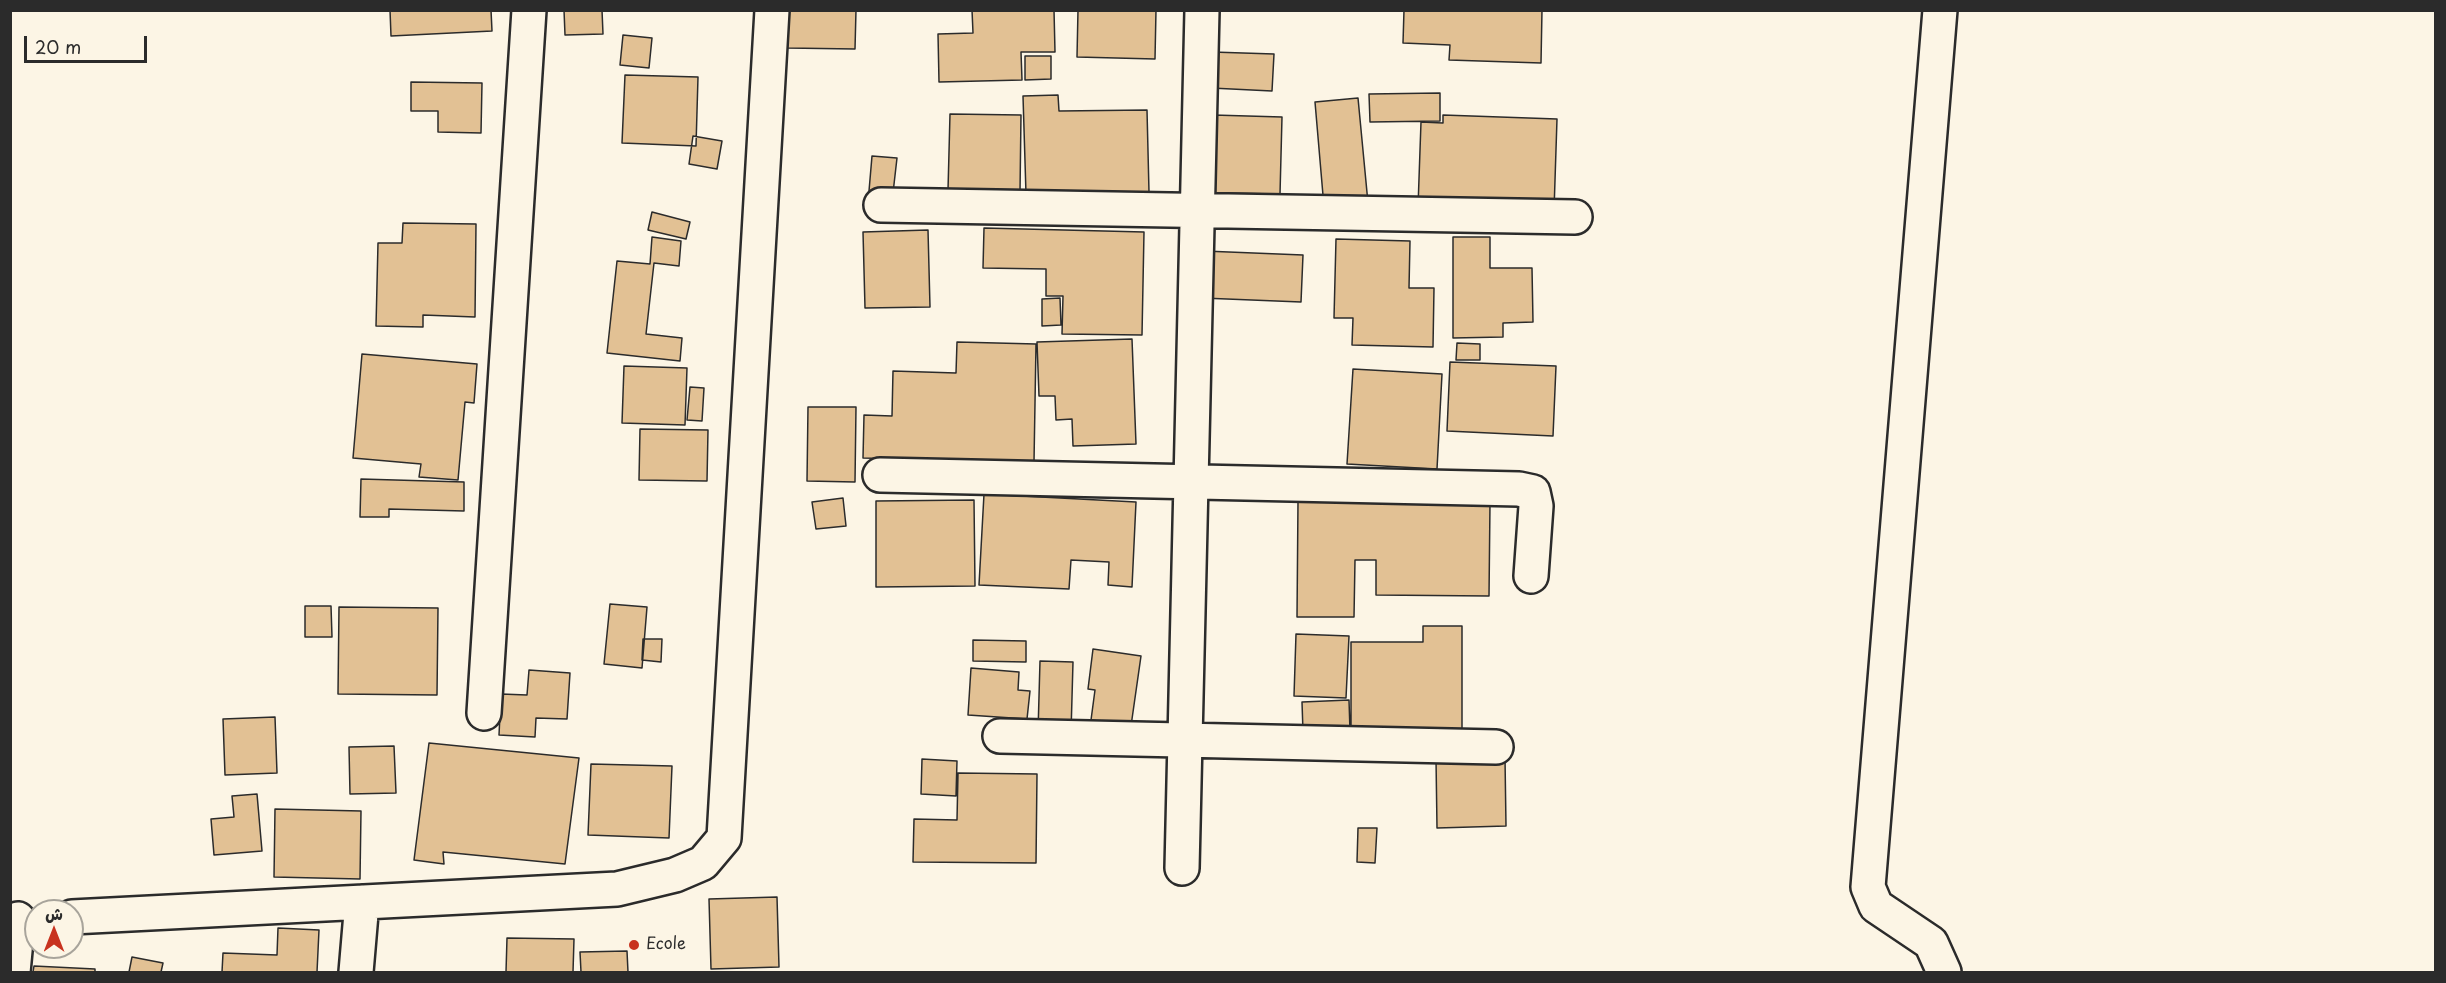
<!DOCTYPE html>
<meta charset="utf-8">
<style>
body{margin:0}
#map{position:relative;width:2446px;height:983px;overflow:hidden;background:#fcf5e5;font-family:"Playpen Sans","Playpen Sans Arabic",sans-serif}
canvas{display:block}
.frame{position:absolute;inset:0;border:12px solid #2b2b2b;pointer-events:none}
.north{position:absolute;left:24px;top:899px;width:60px;height:60px;box-sizing:border-box;background:#fcf5e5;border:2px solid #a8a49b;border-radius:50%;rotate:0deg;font-size:16px;font-weight:700;line-height:24px;text-align:center;color:#2b2b2b}
.north::after{content:'';display:block;margin:auto;width:21px;height:27px;background:#c8321e;clip-path:polygon(50% 0,100% 100%,50% 72%,0 100%)}
.scale{position:absolute;left:24px;top:36px;width:123px;height:27px;box-sizing:border-box;border:3px solid #2b2b2b;border-top:0;padding-left:8px;font-size:18px;line-height:21px;white-space:nowrap;color:#2b2b2b;-webkit-text-stroke:4px #fcf5e5;paint-order:stroke}
</style>
<div id="map">
<canvas width="2446" height="983"></canvas>
<div class="frame"></div>
<div class="north">ش</div>
<div class="scale">20 m</div>
</div>
<script>
const ctx = document.querySelector('canvas').getContext('2d');
ctx.lineJoin = 'round';
function fillPath(path, color) { ctx.fillStyle = color; ctx.fill(path, 'evenodd'); }
function strokePath(path, color, width, dash) { ctx.strokeStyle = color; ctx.lineWidth = width; ctx.lineCap = dash ? 'butt' : 'round'; ctx.setLineDash(dash || []); ctx.stroke(path); }
function drawText(font, color, halo, rows, align = 'center') {
  ctx.font = font + ' "Playpen Sans",sans-serif'; ctx.lineWidth = 5; ctx.setLineDash([]); ctx.textBaseline = 'middle'; ctx.strokeStyle = halo; ctx.fillStyle = color; for (const [text, x, y, turn = 0] of rows) {
    ctx.save(); ctx.translate(x, y); ctx.rotate((+turn || 0) * Math.PI / 180); ctx.textAlign = isNaN(turn) ? turn : align; if (halo) ctx.strokeText(text, 0, 0); ctx.fillText(text, 0, 0); ctx.restore();
  }
}
const building = new Path2D(`
 M390,10H491L492,31L391,36Z
 M564,10H602L603,34L565,35Z
 M788,10H856L855,49L787,48Z
 M972,10H1054L1055,52H1021L1022,80L939,82L938,34L973,33Z
 M1078,10H1156L1155,59L1077,57Z
 M1404,10H1542L1541,63L1449,60L1450,45L1403,43Z
 M623,35L652,38L649,68L620,65Z
 M1212,52L1274,54L1272,91L1211,88Z
 M1025,56H1051V79L1025,80Z
 M625,75L698,77L696,146L622,143Z
 M411,82L482,83L481,133L438,132V111H411Z
 M1440,93V121L1370,122L1369,94Z
 M1058,95L1059,111L1147,110L1149,192L1026,194L1023,96Z
 M1358,98L1368,203L1324,207L1315,102Z
 M950,114L1021,115L1020,192L948,190Z
 M1213,115L1282,117L1280,194L1212,193Z
 M1443,115L1557,119L1554,211L1418,207L1421,122L1443,123Z
 M693,136L722,141L717,169L689,164Z
 M872,156L897,158L893,193L869,191Z
 M652,212L690,222L686,239L648,230Z
 M403,223L476,224L475,317L423,315V327L376,326L378,243H402Z
 M984,228L1144,232L1142,335L1062,334L1063,296H1046V269L983,268Z
 M928,230L930,307L865,308L863,232Z
 M652,237L681,241L679,266L654,263L646,334L682,338L680,361L607,353L617,261L650,264Z
 M1453,237H1490V268H1532L1533,322L1503,323V337L1453,338Z
 M1336,239L1410,241L1409,288H1434L1433,347L1352,345L1353,318H1334Z
 M1204,251L1303,255L1301,302L1202,298Z
 M1060,298L1061,325L1042,326V299Z
 M1132,339L1136,444L1073,446L1072,419L1056,420L1055,396H1039L1037,342Z
 M957,342L1036,344L1034,462L863,458L864,415L892,416L893,371L956,373Z
 M1457,343L1480,344V360H1456Z
 M362,354L477,364L474,403L465,402L458,480L419,477L421,464L353,458Z
 M1450,362L1556,366L1553,436L1447,431Z
 M624,366L687,368L685,425L622,423Z
 M1353,369L1442,374L1437,469L1347,464Z
 M690,387L704,388L702,421L687,420Z
 M808,407H856L855,482L807,481Z
 M640,429L708,430L707,481L639,480Z
 M361,479L464,482V511L389,509V517H360Z
 M984,494L1136,502L1132,587L1108,585L1109,562L1071,560L1069,589L979,585Z
 M843,498L846,526L816,529L812,502Z
 M974,500L975,586L876,587V501Z
 M1298,501L1490,503L1489,596L1376,595V560H1355L1354,617H1297Z
 M610,604L647,607L642,668L604,664Z
 M305,606H331L332,637H305Z
 M339,607L438,608L437,695L338,694Z
 M1423,626H1462V733L1351,732V642H1423Z
 M1296,634L1349,636L1346,698L1294,696Z
 M643,639H662L661,662L642,660Z
 M973,640L1026,641V662L973,661Z
 M1093,649L1141,656L1131,726L1091,720L1095,690L1088,689Z
 M1040,661L1073,662L1071,733L1038,732Z
 M971,668L1019,672L1018,690L1030,691L1027,719L968,715Z
 M529,670L570,673L567,719L536,718L535,737L499,735L501,694L527,695Z
 M1349,700L1350,731L1303,732L1302,702Z
 M275,717L277,773L225,775L223,719Z
 M429,743L579,758L565,864L443,852L444,864L414,860Z
 M394,746L396,793L350,794L349,747Z
 M1505,758L1506,826L1437,828L1436,759Z
 M922,759L957,761L956,796L921,794Z
 M591,764L672,766L669,838L588,835Z
 M958,773L1037,774L1036,863L913,862L914,819L957,820Z
 M257,794L262,851L214,855L211,819L234,817L232,796Z
 M275,809L361,811L360,879L274,877Z
 M1358,828H1377L1375,863L1357,862Z
 M777,897L779,967L711,969L709,899Z
 M278,928L319,930L317,972H222L223,953L277,955Z
 M507,938L574,939L573,972H506Z
 M627,951L628,972H581L580,952Z
 M132,957L163,963L161,972H129Z
 M34,966L95,969V972H33Z`);
fillPath(building, '#e2c194');
strokePath(building, '#2b2b2b', 1.5);
const minor = new Path2D(`
 M1940,10L1868,887L1876,906L1931,943L1944,972
 M881,205L1575,217
 M880,475L1519,489L1533,492L1536,506L1531,576
 M484,713L529,10
 M1000,736L1496,747
 M1182,868L1202,10
 M72,917L617,889L675,875L703,863L724,838L772,10
 M13,972L18,919
 M356,972L362,902`);
strokePath(minor, '#2b2b2b', 38);
strokePath(minor, '#fcf5e5', 33);
for (const [x, y, r, color] of [
 [634,945,6,"#c8321e"]
]) { const dot = new Path2D(); dot.arc(x, y, r, 0, 2 * Math.PI); ctx.fillStyle = color; ctx.fill(dot); strokePath(dot, '#fcf5e5', 2); }
drawText('16px', '#2b2b2b', '#fcf5e5', [
 ["Ecole",646,945]
], 'left');
</script>
